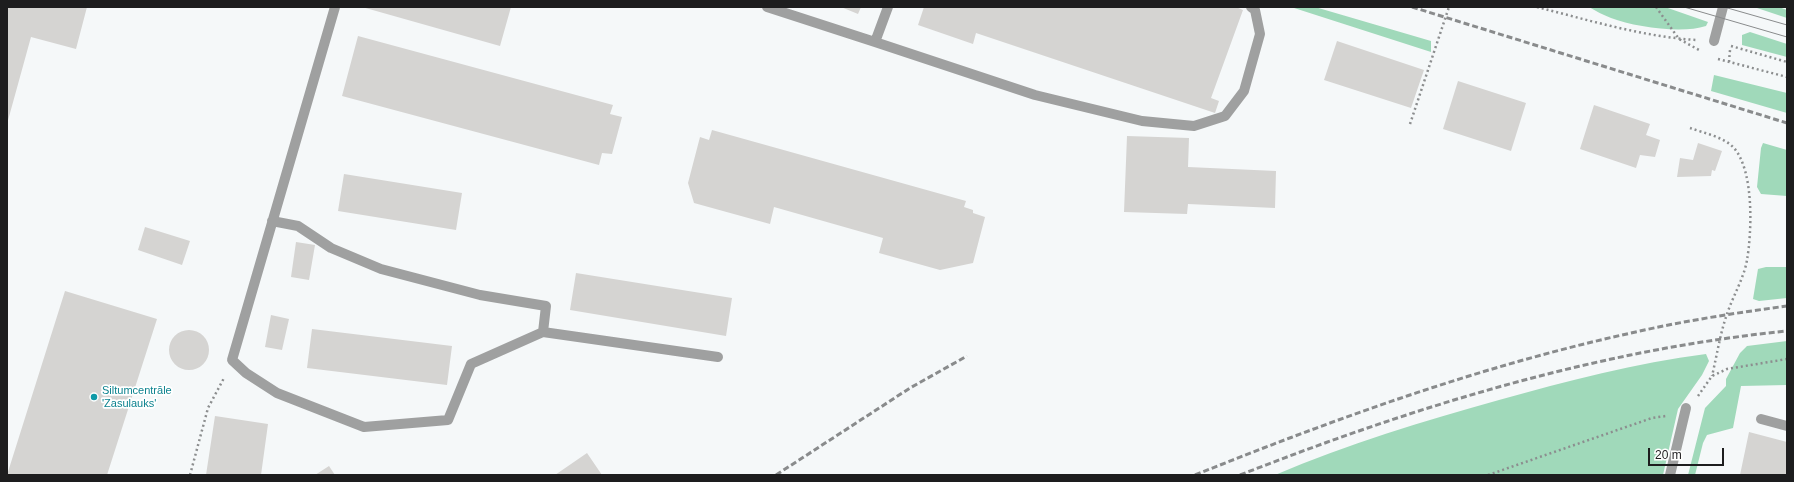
<!DOCTYPE html>
<meta charset="utf-8">
<style>
body{margin:0}
#map{position:relative;width:1794px;height:482px;overflow:hidden;background:#f5f8f9;font-family:Arial,sans-serif}
canvas{display:block}
.frame{position:absolute;inset:0;border:8px solid #1d1d1e;pointer-events:none}
.scale{position:absolute;left:1648px;top:448px;width:76px;height:18px;box-sizing:border-box;border:2px solid #1d1d1e;border-top:0;padding-left:5px;font-size:12px;line-height:14px;white-space:nowrap;color:#1d1d1e;-webkit-text-stroke:3px #fff;paint-order:stroke}
</style>
<div id="map">
<canvas width="1794" height="482"></canvas>
<div class="frame"></div>
<div class="scale">20 m</div>
</div>
<script>
const ctx = document.querySelector('canvas').getContext('2d');
ctx.lineJoin = 'round';
function fillPath(path, color) { ctx.fillStyle = color; ctx.fill(path, 'evenodd'); }
function strokePath(path, color, width, dash) { ctx.strokeStyle = color; ctx.lineWidth = width; ctx.lineCap = dash ? 'butt' : 'round'; ctx.setLineDash(dash || []); ctx.stroke(path); }
function drawText(font, color, halo, rows, align = 'center') {
  ctx.font = font + ' Arial,sans-serif'; ctx.lineWidth = 3.5; ctx.setLineDash([]); ctx.textBaseline = 'middle'; ctx.strokeStyle = halo; ctx.fillStyle = color; for (const [text, x, y, turn = 0] of rows) {
    ctx.save(); ctx.translate(x, y); ctx.rotate((+turn || 0) * Math.PI / 180); ctx.textAlign = isNaN(turn) ? turn : align; if (halo) ctx.strokeText(text, 0, 0); ctx.fillText(text, 0, 0); ctx.restore();
  }
}
fillPath(new Path2D(`
 M1291,7H1315L1431,41V52Z
 M1589,7H1665L1708,22L1706,26C1682,34 1635,27 1611,18C1603,15 1596,11 1589,7Z
 M1754,7H1779L1787,10V18Z
 M1750,32L1787,44V57L1742,45V35Z
 M1714,75L1787,93V113L1711,91Z
 M1763,143L1787,150V196L1761,194L1757,187L1761,148Z
 M1766,267H1787V298L1759,301L1753,299L1758,269Z
 M1787,341V385L1741,386L1733,428L1707,435L1703,443L1695,475H1688L1705,408L1726,386V379L1740,353L1747,346Z
 M1706,354L1709,361L1702,375L1678,409L1663,475H1275C1347,444 1424,421 1499,400C1567,381 1636,363 1706,354Z`), '#a0d9ba');
fillPath(new Path2D(`
 M7,7H87L76,49L31,37L7,124Z
 M362,7H511L500,46Z
 M841,7H861L858,14Z
 M924,7H1236L1243,10L1211,98L1219,101L1215,113L976,33L973,44L918,25Z
 M358,36L613,105L610,114L622,117L612,154L602,153L599,165L342,96Z
 M1337,41L1424,70L1411,108L1324,80Z
 M1458,81L1526,103L1511,151L1443,129Z
 M1594,105L1650,124L1646,135L1660,140L1655,157L1640,155L1636,168L1580,149Z
 M712,130L966,201L964,207L973,210V213L985,217L973,263L940,270L879,253L883,238L774,207L770,224L694,203L688,183L700,137L709,140Z
 M1127,136L1189,138L1188,167L1276,171L1275,208L1188,204L1187,214L1124,212Z
 M1698,143L1722,151L1715,171L1712,170L1711,176L1677,177L1680,158L1693,160Z
 M344,174L462,193L456,230L338,211Z
 M145,227L190,241L182,265L138,250Z
 M296,242L315,245L309,280L291,277Z
 M576,273L732,298L726,336L570,310Z
 M65,291L157,319L107,475H7Z
 M271,315L289,319L282,350L265,347Z
 M312,329L452,346L447,385L307,368Z
 M169 350a20 20 0 1 1 40 0a20 20 0 1 1-40 0Z
 M215,416L268,424L261,475H206Z
 M1749,432L1787,442V475H1740Z
 M587,453L602,475H555Z
 M329,466L335,475H315Z`), '#d5d4d2');
strokePath(new Path2D(`
 M1537,7C1588,20 1644,37 1697,40
 M1656,7L1679,39L1699,50
 M1731,46L1787,62
 M1718,59L1787,77
 M1729,62L1730,50
 M1410,124L1449,7
 M1690,128C1704,133 1724,137 1734,148C1754,171 1752,231 1747,260C1744,278 1733,296 1727,314C1720,334 1717,355 1712,376
 M1698,396L1712,376L1727,369L1787,359
 M190,475L208,408L224,378
 M1488,475L1652,418L1666,416`), '#8c8e8f', 2.5, [2, 3]);
strokePath(new Path2D(`
 M335,7L232,360L246,373L277,393L364,427L448,420L471,364L543,332
 M767,7L875,42L888,7
 M1714,41L1723,7
 M875,42L1035,95L1142,121L1194,126L1225,116L1244,91L1260,34L1255,10L1251,7
 M272,221L298,226L331,248L381,269L480,295L546,306L543,332L718,357
 M1761,419L1787,426
 M1670,475L1686,408`), '#9fa0a0', 10);
strokePath(new Path2D(`
 M1684,7L1787,37
 M1724,7L1787,25`), '#898b8c', 1);
strokePath(new Path2D(`
 M1412,7L1787,123
 M776,475L910,388L967,356
 M1195,475C1337,418 1481,366 1631,333C1683,321 1735,313 1787,306
 M1240,475C1416,406 1598,350 1787,331`), '#898b8c', 3, [6, 3]);
for (const [x, y, r, color] of [
 [94,397,4,"#0f9aa8"]
]) { const dot = new Path2D(); dot.arc(x, y, r, 0, 2 * Math.PI); ctx.fillStyle = color; ctx.fill(dot); strokePath(dot, '#fff', 1.5); }
drawText('11px', '#0d838f', '#fff', [
 ["Siltumcentrāle",102,391],
 ["'Zasulauks'",102,404]
], 'left');
</script>
